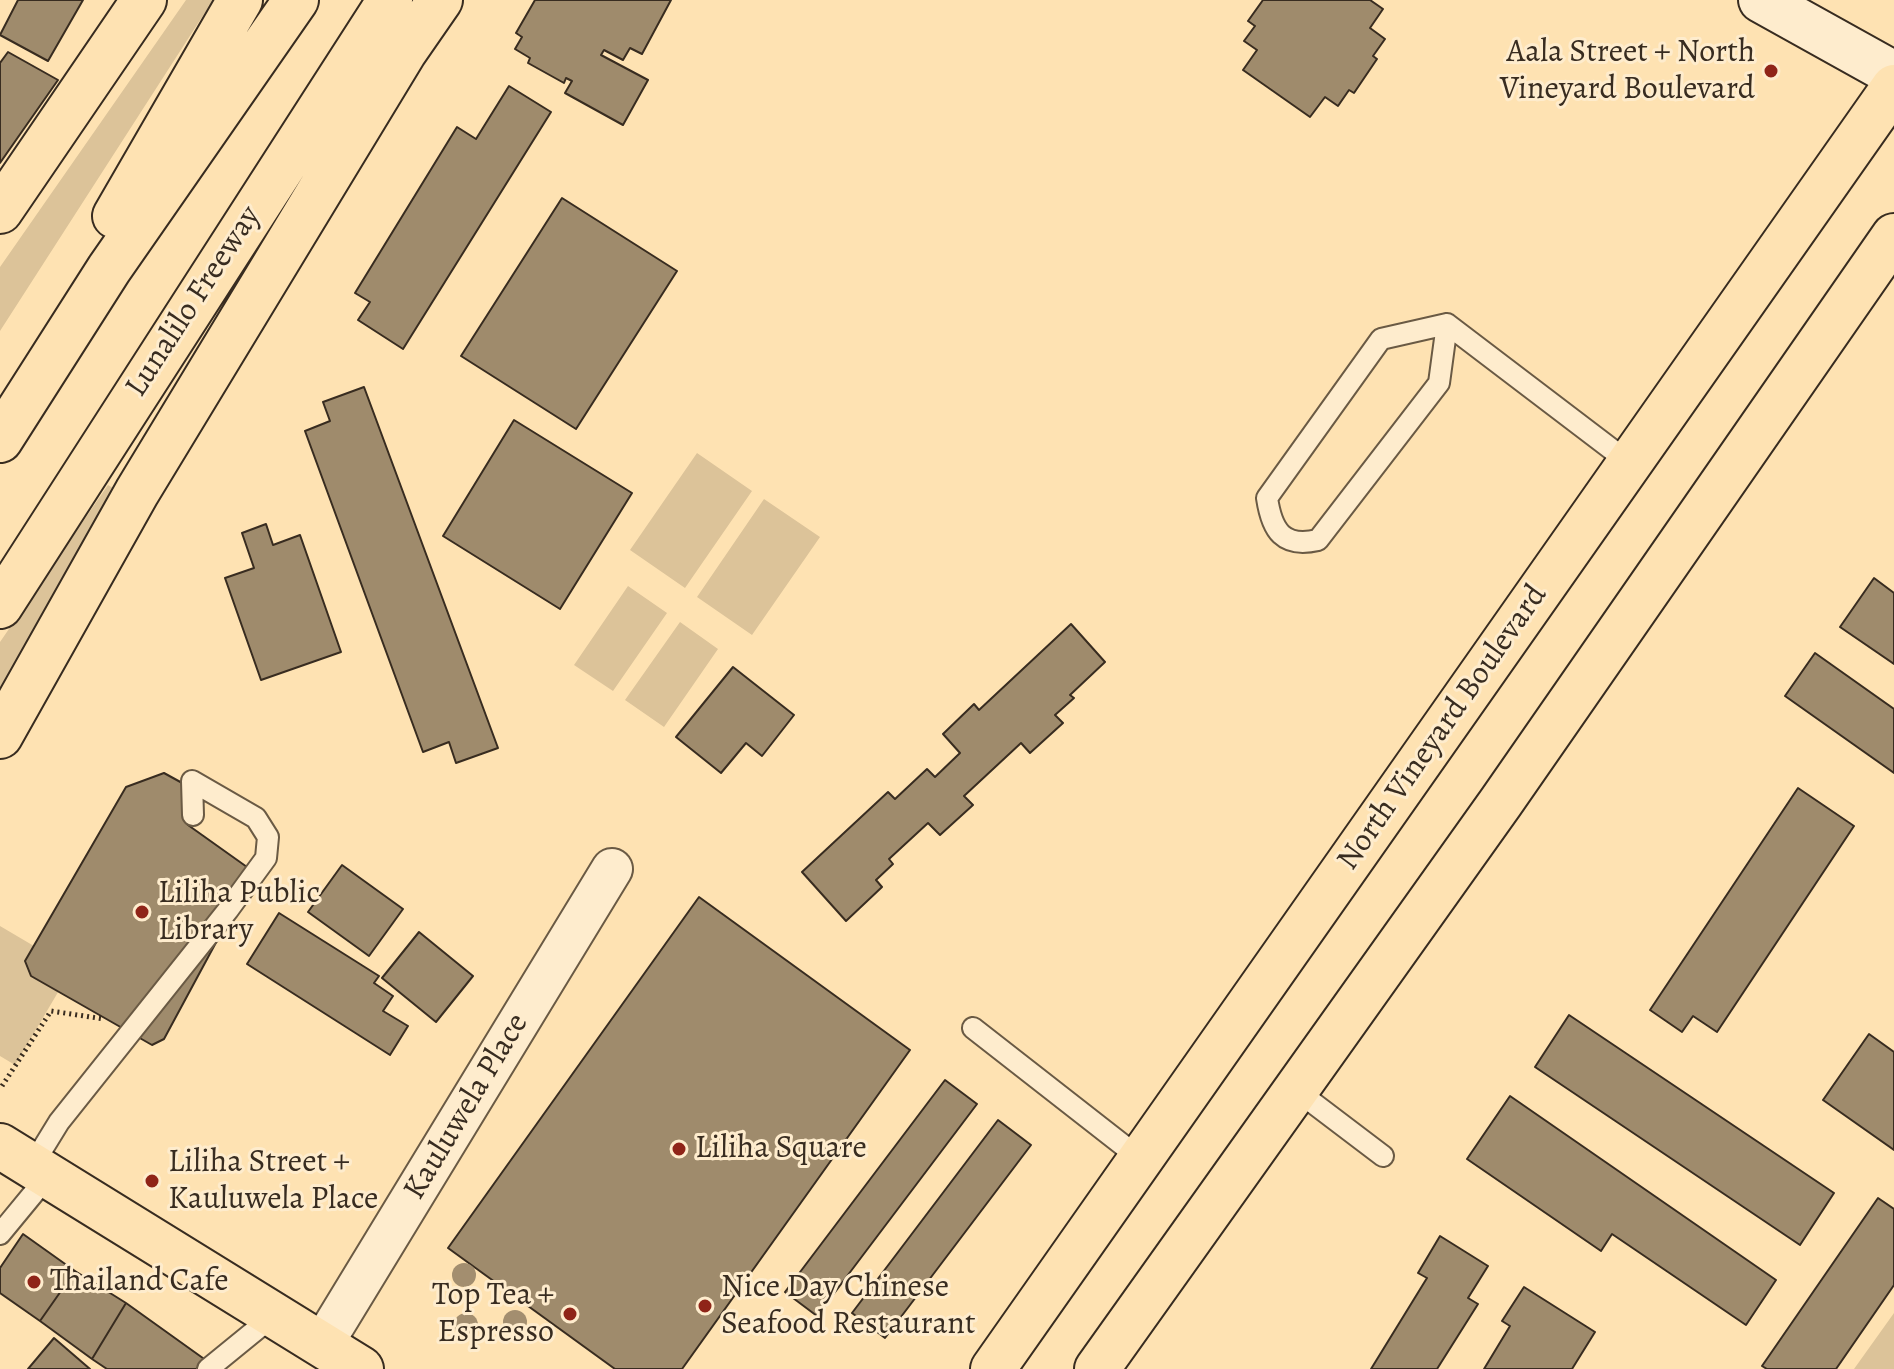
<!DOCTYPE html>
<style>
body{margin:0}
canvas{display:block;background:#fee2b2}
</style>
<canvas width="1894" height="1369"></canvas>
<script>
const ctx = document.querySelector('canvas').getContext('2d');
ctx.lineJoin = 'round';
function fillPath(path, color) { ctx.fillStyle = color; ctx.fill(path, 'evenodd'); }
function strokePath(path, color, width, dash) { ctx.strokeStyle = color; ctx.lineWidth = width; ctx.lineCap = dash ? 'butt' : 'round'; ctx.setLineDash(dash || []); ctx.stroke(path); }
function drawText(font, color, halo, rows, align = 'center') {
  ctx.font = font + ' Alegreya,serif'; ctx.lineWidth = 6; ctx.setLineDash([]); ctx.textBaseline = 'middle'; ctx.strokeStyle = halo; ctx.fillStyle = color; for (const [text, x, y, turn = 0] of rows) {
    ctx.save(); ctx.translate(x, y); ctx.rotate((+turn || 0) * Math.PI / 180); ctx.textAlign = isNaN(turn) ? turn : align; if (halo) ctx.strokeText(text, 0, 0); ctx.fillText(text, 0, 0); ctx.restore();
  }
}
fillPath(new Path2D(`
 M186,0H213L0,331V267Z
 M697,453L752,491L685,588L630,550Z
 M108,485L113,488L0,697V642Z
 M764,499L820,537L752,635L697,597Z
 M628,586L667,613L613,691L574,665Z
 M680,622L718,649L664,727L625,700Z
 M0,926L56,959L67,977L15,1065L0,1056Z
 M1894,1313V1369H1854Z`), '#dcc399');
const building = new Path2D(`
 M18,0H83L48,61L0,35Z
 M535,0H671L642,54L630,48L623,60L604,50L601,55L648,80L623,125L565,93L572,81L566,78L564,83L528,63L530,58L515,49L522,37L516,33Z
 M1263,0H1370L1383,9L1370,28L1385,39L1373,56L1377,59L1354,93L1349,90L1338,106L1325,97L1310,117L1243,70L1257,50L1244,41L1255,26L1248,21Z
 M8,52L58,80L0,163V63Z
 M509,86L551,112L403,349L358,320L370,302L355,293L457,127L476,139Z
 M562,198L677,271L576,429L461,356Z
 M364,387L498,748L456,763L449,742L423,752L305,431L330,421L323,402Z
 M514,420L632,493L560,609L443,536Z
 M266,524L273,545L300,535L341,652L261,680L225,578L254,568L242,533Z
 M1874,578L1894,593V664L1840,627Z
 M1071,624L1105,662L1070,695L1074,698L1055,715L1063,723L1030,753L1021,743L964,796L973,805L940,835L928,823L889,859L893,864L876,880L882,887L846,921L802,872L888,792L895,799L927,769L935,777L960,753L943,734L974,704L979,710Z
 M1815,653L1894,709V773L1785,696Z
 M733,667L794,715L762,756L746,743L721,773L676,737Z
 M164,773L204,795L188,825L254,872L164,1039L152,1045L31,976L25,961L126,787Z
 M1798,788L1854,826L1717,1032L1693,1016L1682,1032L1650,1010Z
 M342,865L403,909L369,956L308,912Z
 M699,897L910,1050L682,1369H615L448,1248Z
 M279,913L379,976L374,983L393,996L383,1011L408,1026L390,1055L247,964Z
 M419,932L473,976L436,1022L382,978Z
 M1569,1015L1834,1193L1800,1245L1535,1067Z
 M1869,1034L1894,1052V1150L1823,1100Z
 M945,1080L977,1104L817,1316L785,1292Z
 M1510,1096L1776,1280L1746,1325L1612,1234L1601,1251L1467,1159Z
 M998,1120L1031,1145L885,1338L852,1313Z
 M1878,1198L1894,1209V1285L1836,1369H1767L1762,1366Z
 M23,1234L75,1271L40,1321L0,1293V1268Z
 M1440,1236L1488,1266L1468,1298L1478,1304L1437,1369H1371L1427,1278L1418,1273Z
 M75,1271L126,1303L92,1359L40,1321Z
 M1524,1287L1595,1332L1572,1369H1484L1510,1326L1502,1321Z
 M126,1303L207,1361L196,1369H107L92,1359Z
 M54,1338L90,1369H28Z`);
fillPath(building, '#9f8b6c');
strokePath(building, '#382c20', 2);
const lane = new Path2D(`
 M1447,324L1439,383L1318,540C1283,548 1272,531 1267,498L1381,339Z
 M1447,324L1631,464
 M973,1028L1142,1160
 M1296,1090L1383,1156
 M32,1166L59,1122L228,910L266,858L268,837L256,818L192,781L193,815
 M0,1234L47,1177
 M208,1369L273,1316`);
const street = new Path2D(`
 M322,1345L612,869`);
const secondary = new Path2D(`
 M1761,0L1894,74`);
const primary = new Path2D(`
 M0,211L144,0
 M0,1146L361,1369
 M993,1369L1894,87
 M1097,1369L1501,802L1894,236`);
const highway = new Path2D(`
 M115,216L240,0
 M0,440L109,269L296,0
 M0,606L390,0
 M0,736L137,492L404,52L440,0`);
strokePath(lane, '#6a5a44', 24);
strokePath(street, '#6a5a44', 44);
strokePath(secondary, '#382c20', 48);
strokePath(primary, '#382c20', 48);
strokePath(highway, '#382c20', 48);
strokePath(new Path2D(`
 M2,1086L51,1011L104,1019`), '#382c20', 5, [2, 4]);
strokePath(lane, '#feeccd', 20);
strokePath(street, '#feeccd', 40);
strokePath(secondary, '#feeccd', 44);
strokePath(primary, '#fee2b2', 44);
strokePath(highway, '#fee2b2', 44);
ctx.fillStyle = '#a38e6f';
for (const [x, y] of [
 [464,1275],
 [515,1322],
 [466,1325]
]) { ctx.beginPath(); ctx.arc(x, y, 12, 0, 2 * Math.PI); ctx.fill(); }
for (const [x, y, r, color] of [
 [1771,71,8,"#8f2418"],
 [142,912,8,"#8f2418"],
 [679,1149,8,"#8f2418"],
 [152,1181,8,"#8f2418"],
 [34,1282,8,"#8f2418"],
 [705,1306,8,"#8f2418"],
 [570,1314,8,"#8f2418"]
]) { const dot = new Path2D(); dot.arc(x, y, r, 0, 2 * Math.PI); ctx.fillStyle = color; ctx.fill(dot); strokePath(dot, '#feeccd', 3); }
drawText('32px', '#382c20', '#feeccd', [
 ["Aala Street + North",1755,53,"right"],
 ["Vineyard Boulevard",1755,90,"right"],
 ["Liliha Public",158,894],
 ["Library",158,931],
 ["Liliha Square",695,1149],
 ["Liliha Street +",168,1163],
 ["Kauluwela Place",168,1200],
 ["Thailand Cafe",50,1282],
 ["Nice Day Chinese",721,1288],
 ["Seafood Restaurant",721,1325],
 ["Top Tea +",554,1296,"right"],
 ["Espresso",554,1333,"right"]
], 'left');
drawText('32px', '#382c20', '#feeccd', [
 ["Lunalilo Freeway",194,302,-57],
 ["North Vineyard Boulevard",1443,728,-55],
 ["Kauluwela Place",467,1107,-59]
]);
</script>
